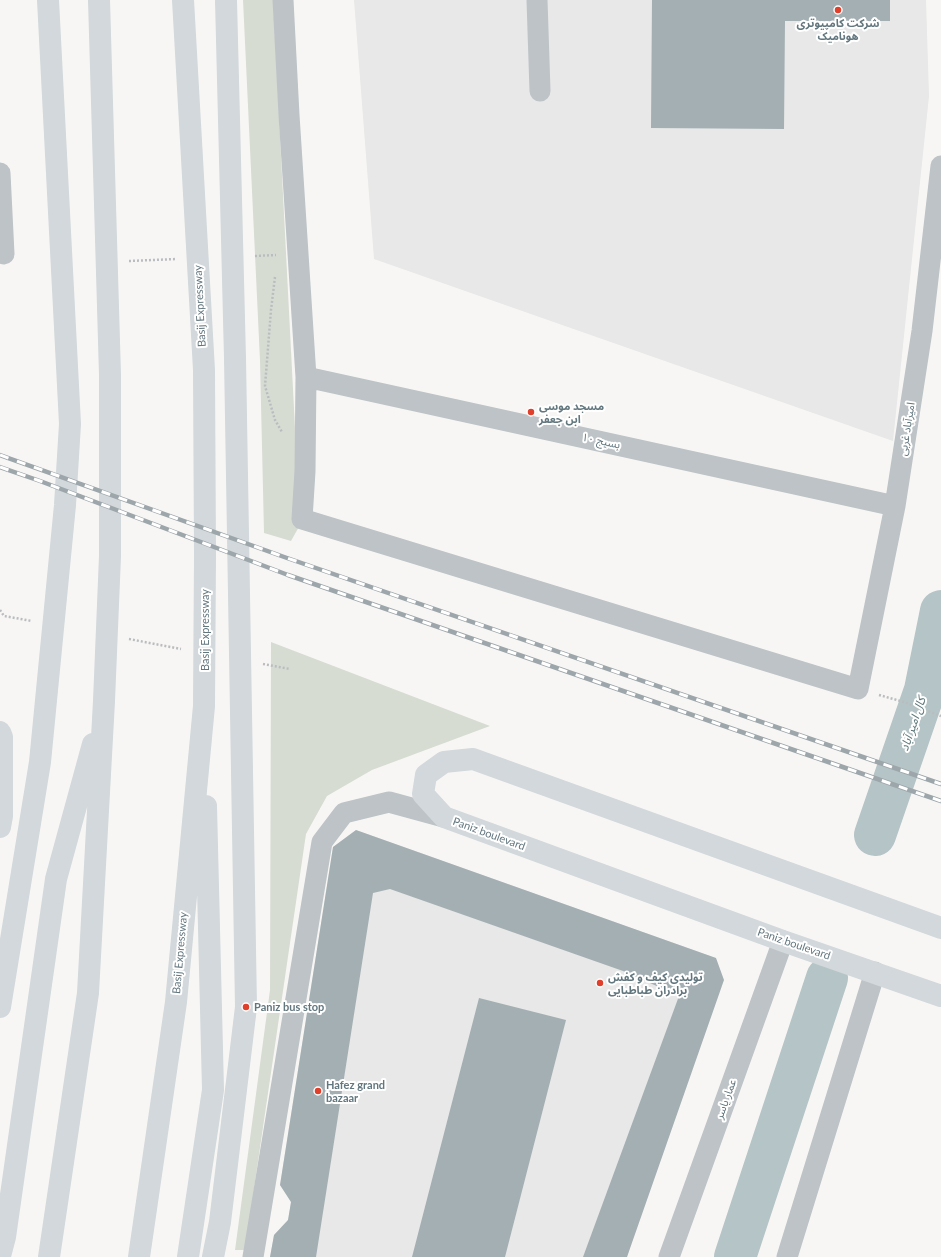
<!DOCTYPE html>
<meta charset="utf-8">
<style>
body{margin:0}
canvas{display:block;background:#f7f6f4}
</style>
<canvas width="941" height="1257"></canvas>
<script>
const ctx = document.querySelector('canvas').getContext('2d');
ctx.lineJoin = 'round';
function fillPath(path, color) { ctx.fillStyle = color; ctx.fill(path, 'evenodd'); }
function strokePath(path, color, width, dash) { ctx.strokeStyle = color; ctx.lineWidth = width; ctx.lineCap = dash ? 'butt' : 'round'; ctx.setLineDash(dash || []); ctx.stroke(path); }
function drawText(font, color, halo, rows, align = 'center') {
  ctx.font = font + ' Lato,"Noto Sans Arabic",sans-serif'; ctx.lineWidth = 4; ctx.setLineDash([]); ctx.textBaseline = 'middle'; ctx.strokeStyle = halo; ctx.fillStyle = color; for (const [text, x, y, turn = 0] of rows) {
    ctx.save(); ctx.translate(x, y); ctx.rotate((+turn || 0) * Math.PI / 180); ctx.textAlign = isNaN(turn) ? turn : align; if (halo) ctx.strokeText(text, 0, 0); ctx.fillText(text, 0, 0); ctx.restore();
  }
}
fillPath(new Path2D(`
 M354,0H926L929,96L893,441L374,259Z
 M356,830L716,958L627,1257H270L274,1235L288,1220L291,1202L280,1185L333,847Z`), '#e7e8e7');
fillPath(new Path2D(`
 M243,0H273L300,525L291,541L264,533L260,361Z
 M271,642L490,726L372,770L327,796L306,834L245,1250H235L270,990Z`), '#d7dcd3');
strokePath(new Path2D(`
 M875,835L925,690L941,611
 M735,1257L827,978`), '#b5c4c6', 42);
fillPath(new Path2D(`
 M652,0H890V21H785L784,129L651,128Z
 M356,830L716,958L724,980L627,1257H583L679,996L623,971L390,889L373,893L316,1257H270L274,1235L288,1220L291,1202L280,1185L333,847Z
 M479,998L566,1020L505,1257H412Z`), '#a4afb3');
strokePath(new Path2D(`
 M255,256L276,255
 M129,261L176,259
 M275,277L271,310L265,386L275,420L282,432
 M0,610L4,616L32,621
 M129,639L181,649
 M263,664L290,669
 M879,695L904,702L941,716`), '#babdbf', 2.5, [2, 2]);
strokePath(new Path2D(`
 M283,0L289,115L306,377L305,471L302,519L858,689L895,506L922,331L941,166
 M537,0L540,91
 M0,173L4,254
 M306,377L895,506
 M253,1257L322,842L344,813L389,802L444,817
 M669,1257L783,941
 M787,1257L875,972`), '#bdc3c6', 21);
strokePath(new Path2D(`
 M0,732L2,737V816L0,827
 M941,928L473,759L444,762L426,775L423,794L444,817L783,941L941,996
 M0,1007L40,762L65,505L70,424L48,0
 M213,1257L220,1222L246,1007L235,358L226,0`), '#d2d8db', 22);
strokePath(new Path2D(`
 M0,1256L5,1237L56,879L93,744
 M49,1257L88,993L104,701L110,556V375L99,0
 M139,1257L176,1002L204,706L205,555L204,370L183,0
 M188,1257L213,1090L206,806`), '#d2d8db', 22);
const rail = new Path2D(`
 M0,455L287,558L941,784
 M0,467L40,481L288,575L941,801`);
strokePath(rail, '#9da6aa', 4.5);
strokePath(rail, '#fff', 3, [9]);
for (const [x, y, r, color] of [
 [838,10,4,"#df3f2b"],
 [531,412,4,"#df3f2b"],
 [600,983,4,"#df3f2b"],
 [246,1007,4,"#df3f2b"],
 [318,1091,4,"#df3f2b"]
]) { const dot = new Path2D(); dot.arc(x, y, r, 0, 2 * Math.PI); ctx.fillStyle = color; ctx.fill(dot); strokePath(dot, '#fff', 1.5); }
drawText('bold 11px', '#62767e', '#fff', [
 ["شرکت کامپیوتری",838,23,"center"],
 ["هونامیک",838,36,"center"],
 ["مسجد موسی",539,406],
 ["ابن جعفر",539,419],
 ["تولیدی کیف و کفش",608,977],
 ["برادران طباطبایی",608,990],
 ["Paniz bus stop",254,1007],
 ["Hafez grand",326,1085],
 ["bazaar",326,1098]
], 'left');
drawText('11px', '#62767e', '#fff', [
 ["Basij Expressway",200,306,-93],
 ["امیرآباد غربی",907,429,-81],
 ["بسیج ۱۰",601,441,12],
 ["Basij Expressway",205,630,-90],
 ["Paniz boulevard",489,834,20],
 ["Paniz boulevard",794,944,19],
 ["Basij Expressway",180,953,-85],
 ["عمار یاسر",726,1099,-70]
]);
drawText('italic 12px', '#5d7679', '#fff', [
 ["کال امیر آباد",913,724,-71]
]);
</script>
